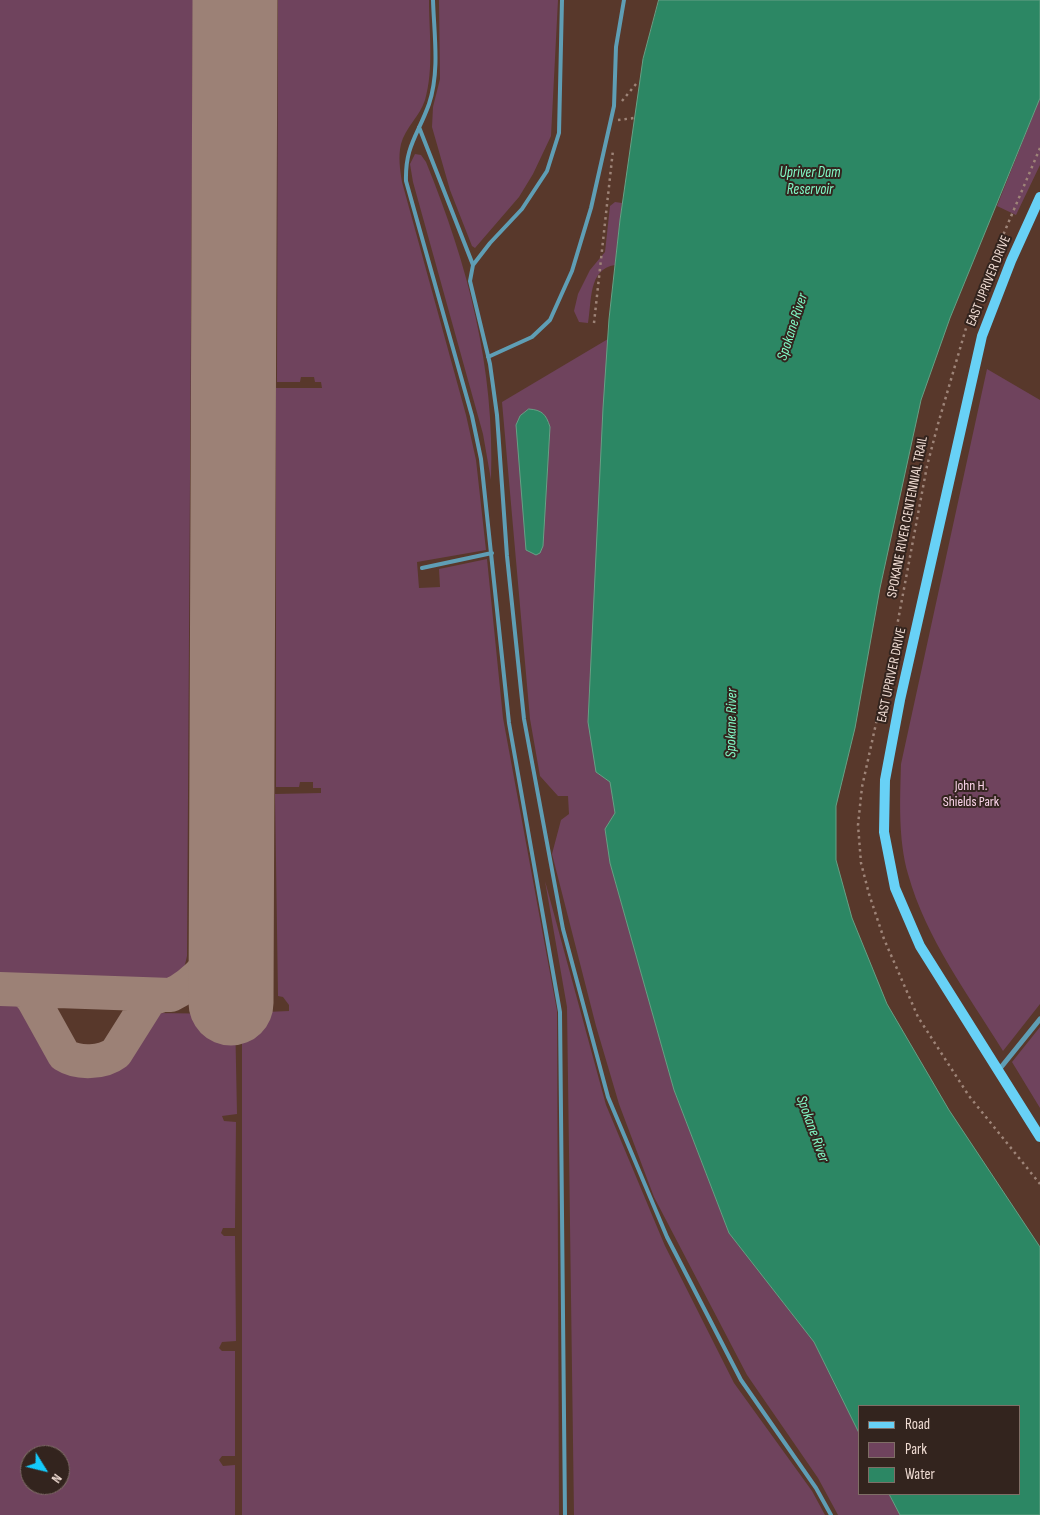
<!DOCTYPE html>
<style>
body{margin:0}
#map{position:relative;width:1040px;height:1515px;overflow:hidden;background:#58382b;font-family:"Sofia Sans Condensed",sans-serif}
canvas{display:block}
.legend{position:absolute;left:858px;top:1405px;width:162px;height:90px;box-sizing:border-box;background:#33241e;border:1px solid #7f6e66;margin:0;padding:6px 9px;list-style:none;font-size:15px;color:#f0dcd3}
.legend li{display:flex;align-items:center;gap:10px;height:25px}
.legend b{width:25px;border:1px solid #7f6e66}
.north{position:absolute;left:20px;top:1445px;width:50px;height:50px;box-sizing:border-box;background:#33241e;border:1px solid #7f6e66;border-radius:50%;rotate:126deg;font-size:14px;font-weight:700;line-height:20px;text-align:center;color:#f0dcd3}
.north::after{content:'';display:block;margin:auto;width:18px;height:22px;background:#14cafb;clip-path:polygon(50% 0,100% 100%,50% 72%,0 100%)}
</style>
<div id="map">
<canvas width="1040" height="1515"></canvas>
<ul class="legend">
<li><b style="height:6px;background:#68d1f6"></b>Road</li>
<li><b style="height:14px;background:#6f435d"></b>Park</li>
<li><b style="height:14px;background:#2c8764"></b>Water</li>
</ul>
<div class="north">N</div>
</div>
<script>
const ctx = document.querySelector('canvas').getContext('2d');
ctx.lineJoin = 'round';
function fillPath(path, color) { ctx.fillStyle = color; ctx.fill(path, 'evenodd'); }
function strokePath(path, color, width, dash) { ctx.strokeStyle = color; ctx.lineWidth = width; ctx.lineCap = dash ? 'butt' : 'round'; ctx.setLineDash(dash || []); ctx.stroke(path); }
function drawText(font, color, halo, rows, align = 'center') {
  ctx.font = font + ' "Sofia Sans Condensed",sans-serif'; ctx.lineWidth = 4; ctx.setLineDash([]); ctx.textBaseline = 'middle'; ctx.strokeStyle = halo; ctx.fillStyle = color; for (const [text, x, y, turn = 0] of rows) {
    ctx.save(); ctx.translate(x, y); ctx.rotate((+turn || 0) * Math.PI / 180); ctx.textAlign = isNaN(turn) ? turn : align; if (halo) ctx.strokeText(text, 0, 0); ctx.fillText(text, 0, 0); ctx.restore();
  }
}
fillPath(new Path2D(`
 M0,0H193L187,956C183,974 181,980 162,985L0,978Z
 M278,0H429C429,32 434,69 425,100C420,116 405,128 401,144C398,157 400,169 402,182L466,415L476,460L486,550L417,562L419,588L440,587L439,569L487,559L503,718L557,1011L559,1515H242V1013L289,1011V1005L283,997L278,996L275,794L321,793V788H313V782H300L299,787H276V388H322L321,382H315L314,377H301L300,382H277Z
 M439,0H558L551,136L533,174L519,197L475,248L472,246L450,190L432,127L433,107L440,79Z
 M1040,98V165L1016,215L997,206Z
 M415,154L421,155L426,162C468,265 495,368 491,480L483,434L413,182L410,164Z
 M615,202L622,203L615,265C588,269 592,301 588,323L579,322L574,311L578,294L590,270L605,252L610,206Z
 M608,339L588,722L610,782L615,813L605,829L610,863L674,1090L729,1233L814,1342L859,1433V1494H889L900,1515H838L818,1478L747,1375L654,1197L619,1104L596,1026L552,854L561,820L569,814L568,796H558L540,776L530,719L502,402Z
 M987,369L1040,400V1004L1003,1051C968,994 926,939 908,874C898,839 900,800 901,764Z
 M545,881L606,1105L665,1246L734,1383L812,1491L825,1515H574L567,1007Z
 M0,999L22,1000L59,1068L116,1071L154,1013L235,1014L237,1114L222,1116L224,1121L236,1122L235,1228H223L221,1233L224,1236H235L236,1341L222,1342L219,1348L222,1351H235V1456H222L219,1460L223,1466L235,1465V1515H0ZM30,1455H60V1485H30Z
 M1040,1027V1108L1012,1062Z`), '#6f435d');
const water = new Path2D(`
 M659,0H1040V98L950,318L921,400L880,588L855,728L836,806V860L852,918L887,1004L949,1110L1040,1247V1515H900L889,1494H1019V1406H859V1433L814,1342L729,1233L674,1090L610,863L605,829L615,813L610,782L596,772L588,722L603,408L609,319L620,220L643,59Z
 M529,409C542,410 546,414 550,427L543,546L540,553L536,555L526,550L516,425L520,416Z`);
fillPath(water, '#2c8764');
strokePath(water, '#67a085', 1);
strokePath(new Path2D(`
 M0,989L171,995C198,982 215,958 232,934
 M21,990L30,995L34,1001L64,1055C78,1064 103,1063 116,1053L150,999L160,996`), '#9c8176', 34);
strokePath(new Path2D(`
 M231,1003L235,0`), '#9c8176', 85);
strokePath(new Path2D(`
 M622,101L636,84
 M618,120L634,118
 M1040,148L971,311L938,424L927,466L894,642L862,787L858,825L861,863L869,894L884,939L918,1017L969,1096L1040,1184
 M594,323L613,150`), '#9e8478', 2.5, [2.5, 4]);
strokePath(new Path2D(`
 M433,0C434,34 440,71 429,104C418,135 405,146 406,181L472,416L481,459L509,723L560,1012L565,1515
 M562,0L559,133L547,171L522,209L490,243L473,265L470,281L490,364L497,415L507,556L524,719L563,929L608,1097L667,1237L741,1380L816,1488L831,1515
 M419,127L473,265
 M488,357L532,337L550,320L572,271L591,208L614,106L616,47L624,0
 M422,568L492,553`), '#5f9eb5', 4);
strokePath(new Path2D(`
 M998,1071L1040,1019`), '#5f9eb5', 5);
strokePath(new Path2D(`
 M1040,197L1011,261L982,336L900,700L885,780L884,832L895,888L920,946L1040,1137`), '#68d1f6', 10);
drawText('14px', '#f0dcd3', '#33241e', [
 ["EAST UPRIVER DRIVE",989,281,-68],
 ["SPOKANE RIVER CENTENNIAL TRAIL",908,517,-79],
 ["EAST UPRIVER DRIVE",892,675,-78]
]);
drawText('14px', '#fbd3e9', '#33241e', [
 ["John H.",971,786],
 ["Shields Park",971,802]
]);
drawText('italic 15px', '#82fac7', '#33241e', [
 ["Upriver Dam",810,173],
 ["Reservoir",810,190],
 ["Spokane River",793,327,-72],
 ["Spokane River",732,723,-89],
 ["Spokane River",812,1129,70]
]);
</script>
